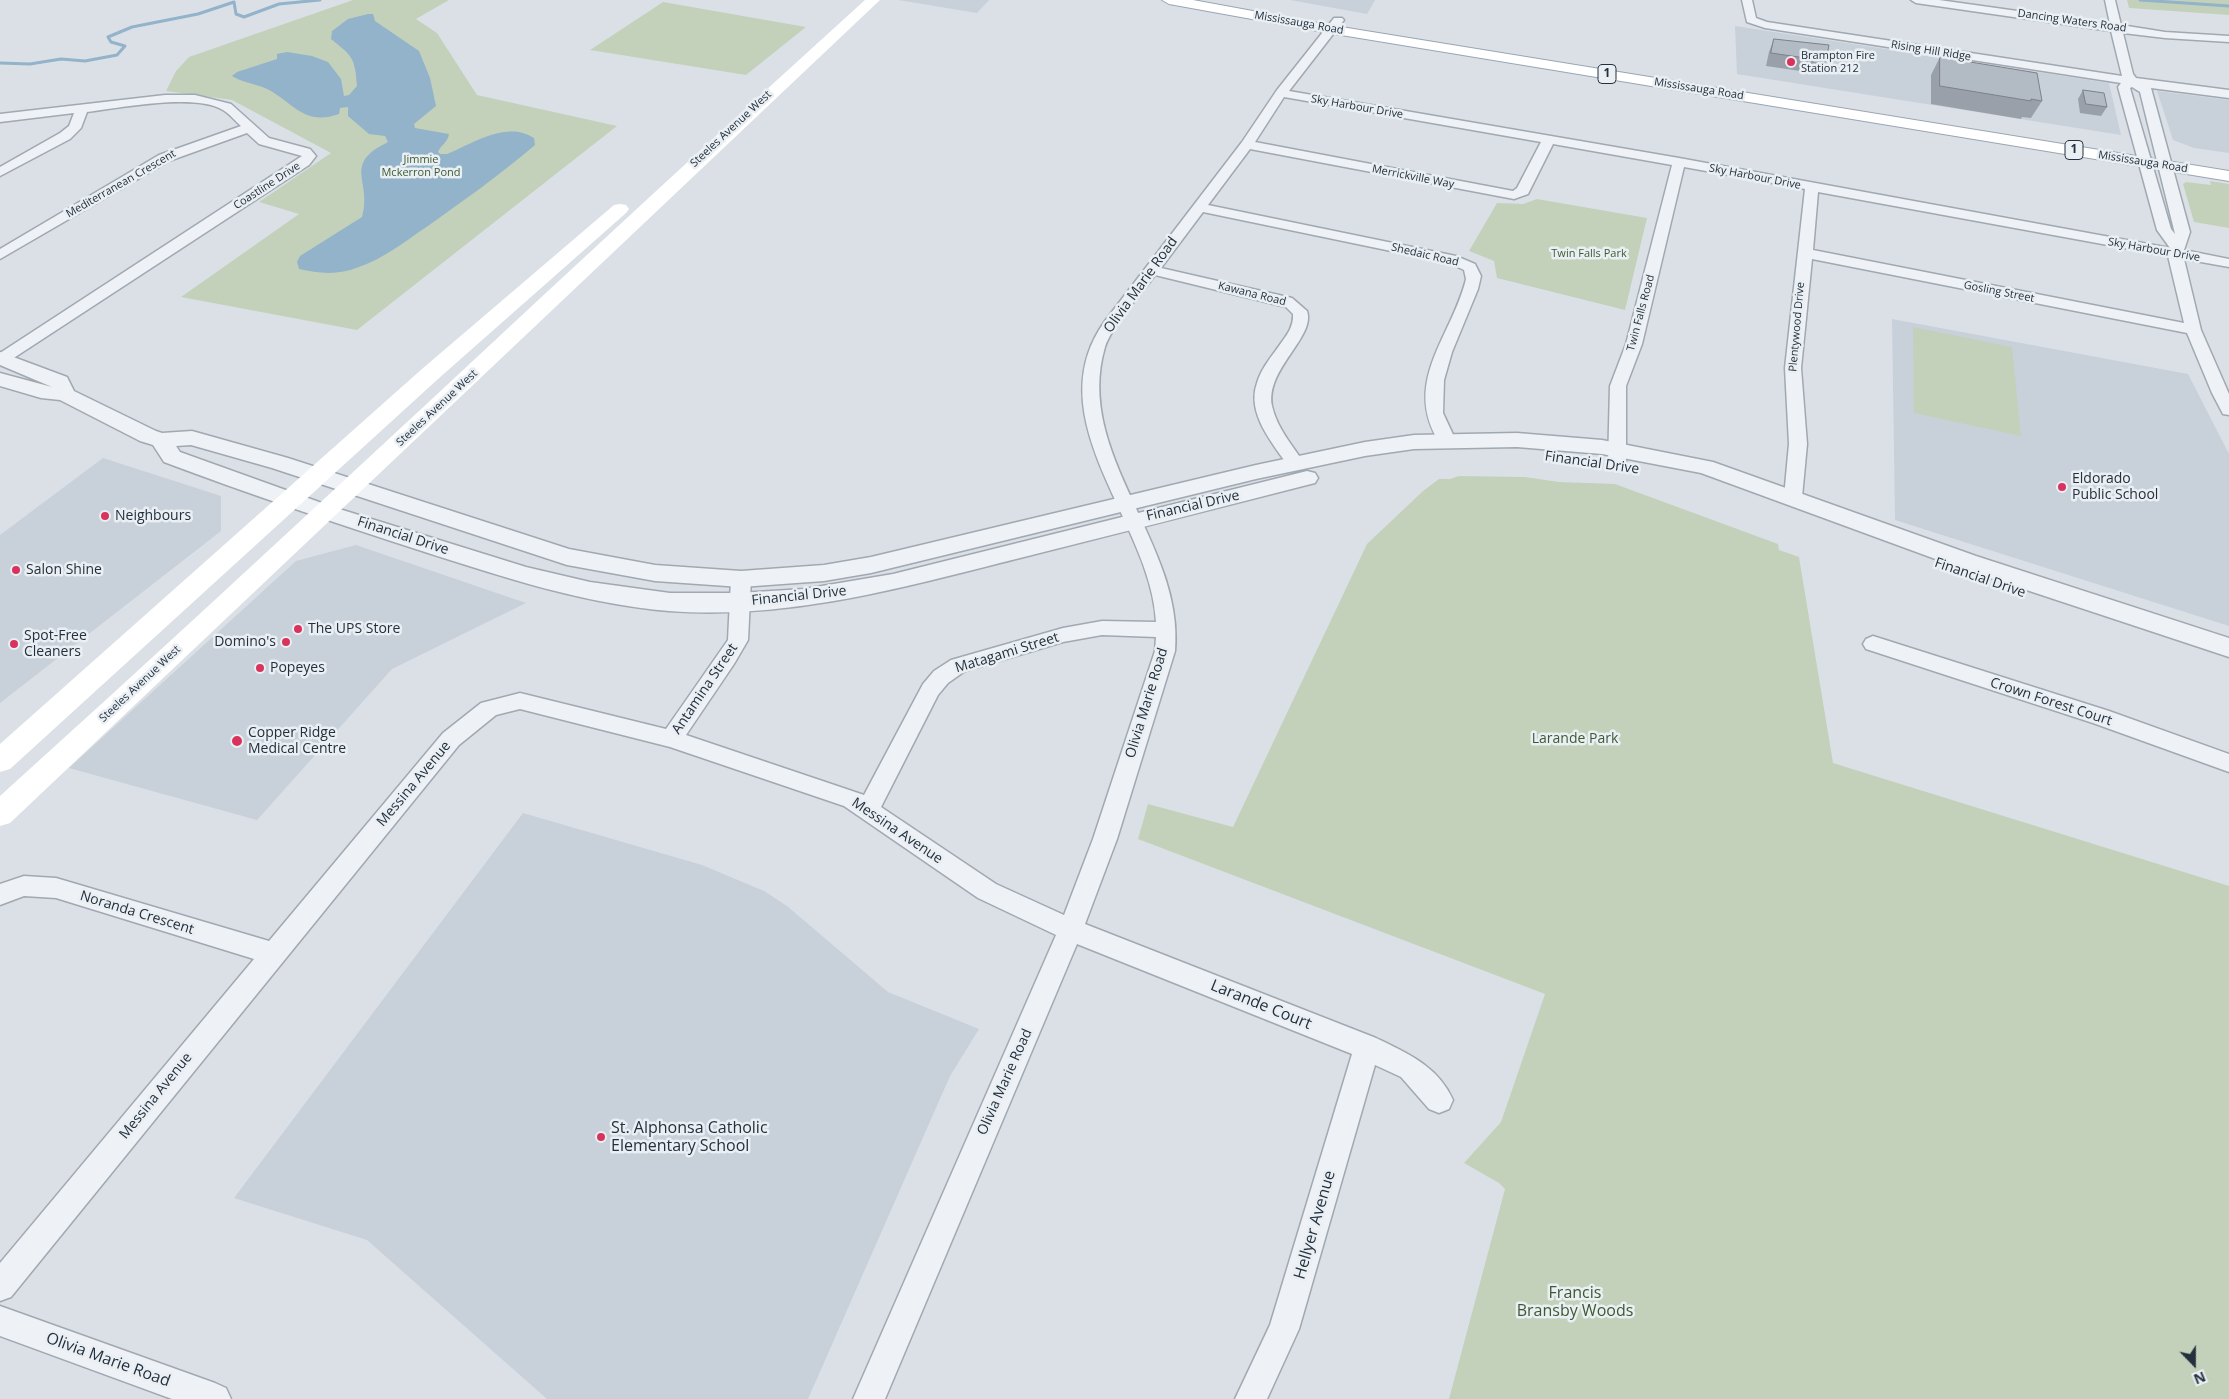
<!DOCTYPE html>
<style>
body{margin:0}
#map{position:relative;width:2229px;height:1399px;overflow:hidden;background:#dbe0e7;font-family:"Open Sans",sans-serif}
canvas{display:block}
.north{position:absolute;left:2169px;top:1339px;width:50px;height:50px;-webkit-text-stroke:4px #eaeff4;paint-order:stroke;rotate:158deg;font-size:14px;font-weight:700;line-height:20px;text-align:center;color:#24303d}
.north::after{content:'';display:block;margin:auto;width:18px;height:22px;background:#24303d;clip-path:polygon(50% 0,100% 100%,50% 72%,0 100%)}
</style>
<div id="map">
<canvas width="2229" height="1399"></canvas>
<div class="north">N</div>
</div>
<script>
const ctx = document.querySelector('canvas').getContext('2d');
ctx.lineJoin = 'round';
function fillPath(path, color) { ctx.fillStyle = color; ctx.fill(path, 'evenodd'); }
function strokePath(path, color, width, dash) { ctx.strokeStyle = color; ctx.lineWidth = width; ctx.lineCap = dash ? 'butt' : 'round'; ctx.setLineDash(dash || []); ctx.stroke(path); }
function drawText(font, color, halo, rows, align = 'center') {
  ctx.font = font + ' "Open Sans",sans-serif'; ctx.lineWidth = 5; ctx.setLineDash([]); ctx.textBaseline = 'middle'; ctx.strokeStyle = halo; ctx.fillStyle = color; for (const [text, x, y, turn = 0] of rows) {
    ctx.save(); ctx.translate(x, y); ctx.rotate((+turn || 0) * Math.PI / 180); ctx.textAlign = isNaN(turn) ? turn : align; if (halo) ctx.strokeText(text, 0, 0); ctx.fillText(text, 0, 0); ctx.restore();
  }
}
fillPath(new Path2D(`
 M898,0H989L977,13Z
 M1290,0H1375L1367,14Z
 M1735,26L2109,83L2121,135L1737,74Z
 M2157,91L2229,100V153L2194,148L2173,140Z
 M1892,319L2188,374L2229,454V626L1895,520Z
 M103,458L221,496V531L0,703V535Z
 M356,545L526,603L392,669L257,820L69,768L296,561Z
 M523,813L702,865L764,891L787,906L888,992L979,1029L950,1076L808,1399H547L367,1240L234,1198Z`), '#c8d0d9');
fillPath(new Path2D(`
 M353,0H449L416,19L437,33L477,95L617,126L357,330L181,297L299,214L259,202L331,153L232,100L166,91L176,71L189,57Z
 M2127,0H2229V15L2129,8Z
 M663,2L806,27L746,75L590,50Z
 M2210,181L2229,184V228L2194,222L2183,184L2186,182L2211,185Z
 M1537,199L1647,218L1625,310L1497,278L1494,261L1469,251L1497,203L1523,204Z
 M1913,327L2012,347L2021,436L1914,413Z
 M1459,476L1525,477L1559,482L1615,484L1778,544L1779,550L1799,557L1833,763L2229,886V1399H1449L1505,1189L1499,1183L1464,1163L1501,1122L1545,994L1138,839L1148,804L1233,827L1367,544L1423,491L1439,479H1450Z`), '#c3d1bb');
fillPath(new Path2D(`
 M368,14H373L375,21L419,51L430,78L436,106L414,124L415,128L449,134C448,142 441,145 438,152L440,154H447C472,144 506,120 534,138L535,145C500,175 463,201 425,228C404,242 383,259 359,267C339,275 320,274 299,269L297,262L300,256L362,217C373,181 341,165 388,142L385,136L369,134L348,116V107L340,108L339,114C303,127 293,101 265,88C255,84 239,81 232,76L237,72L277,59V54L287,52L312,56L328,62L341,79L344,96L349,95L357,86C355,57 352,56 331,39L332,31L348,19Z`), '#92b3ca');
strokePath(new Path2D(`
 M2140,0L2229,6
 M0,63L30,64L61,59L85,61L117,55L125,46L111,42L108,37L132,27L198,14L234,2L236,14L244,17L279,4L320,0`), '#92b3ca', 3);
const minor = new Path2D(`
 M1742,0H1752L1756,18L1767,22L2122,76L2111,31L1916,3L1911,0H1939L2110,24L2105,0H2115L2121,25L2165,32L2229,36V42L2165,38L2123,33L2133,74L2136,78L2229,90V98L2151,88L2190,232L2184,250L2229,259V267L2184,259L2201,330L2229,394V415L2223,414L2212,393L2187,333L1812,259L1801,368L1807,444L1802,497L1799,501L1793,503L1787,501L1784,497L1789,444L1785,368L1805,189L1684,167L1642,344L1626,386V465L1623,469H1611L1608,465L1610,386L1626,344L1672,165L1553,144L1528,194L1514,199L1250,149L1208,205L1456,256L1475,264L1481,276L1478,289L1452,352L1444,380L1443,413L1456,441L1453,445H1441C1400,383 1452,337 1466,279L1464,270L1449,263L1203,212L1161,268L1292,298L1307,311C1316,337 1265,369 1272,406C1277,428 1292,445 1304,463L1301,467H1289C1273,444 1246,413 1257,383C1261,369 1271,357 1279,346C1286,336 1294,327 1293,314L1286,307L1155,275C1142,293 1111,327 1105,347C1073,454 1185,544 1175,651L1117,839L1085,924L1376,1038C1407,1053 1438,1066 1453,1100L1449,1109L1439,1113L1429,1109L1401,1077L1375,1065L1299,1329L1267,1399H1235L1270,1325L1352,1054L1077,944L885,1399H853L1056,935L978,898L844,806L670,747L520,709L496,715L459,745L11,1297L0,1301V1263L254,959L56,898L24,896L0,905V884L24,876L56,878L269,941L443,733L481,703L520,693L666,729L728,640L731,579L734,574L741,572L748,574L751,579L748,640L734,664L686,735L864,795L923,684L934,671L951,660L1063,628L1102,621L1156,622C1152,523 1034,419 1105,321L1242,142L1277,90L1334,18H1342L1344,20L1289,91L1679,158L2170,248L2157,230L2118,87L2121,83L1765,28L1747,22ZM2132,87L2140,92L2175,234L2171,229L2130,88ZM1284,97L1541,142L1517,188L1513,191L1255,142ZM1818,192L2168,256L2184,323L1813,250ZM1102,635L1156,637L1155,651L1093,839L1064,915L996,884L881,807L938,695L948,683L965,671L1063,642Z
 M165,95H195L231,104L269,138L310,149L316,156L309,165L6,363L0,365V353L302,156L259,144L247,133L169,161L0,259V249L159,155L241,126C235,121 230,114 223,110C195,93 120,108 87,112L81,128L70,139L0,176V167L60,133L69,126L74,113L0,122V114Z
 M1873,636L2109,711L2229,754V772L2093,723L1866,649L1863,644L1866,639Z
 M0,1306L215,1383L226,1388L231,1399H172L0,1336Z`);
const tertiary = new Path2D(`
 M0,352L67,377L74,391L156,431L162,433L192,431L288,458L569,549L655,565L741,571L824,565L871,557L1256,465L1365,442L1414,435L1517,433L1602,440L1713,462L1976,556L2229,638V657L1960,568L1701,473L1602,454L1517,447L1414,449L1365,456L1256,479L871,573L824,581L741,587L655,581L567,565L272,468L191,445L176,446L180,452L333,507L526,567L590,582L670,593H739L804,589L893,574L1307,471L1315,473L1318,478L1315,483L1307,485C1211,510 1115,534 1020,558C905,587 789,620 669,611C584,604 503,577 422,551C335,523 249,494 164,462L153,445L140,441L60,400L41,398L0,386V373L52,387L0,365Z`);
const primary = new Path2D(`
 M1162,0H1193L1329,25L2229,171V181L1329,33L1169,4Z`);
strokePath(minor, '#a0a8b1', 3);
strokePath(tertiary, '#a0a8b1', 3);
strokePath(primary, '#99a6b3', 2);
fillPath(minor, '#eef1f5');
fillPath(tertiary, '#eef1f5');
fillPath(new Path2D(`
 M865,0H880L10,823L0,826V796C291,534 574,263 865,0Z
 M620,204L626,205L629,209L626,213L438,379L10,769L0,772V744L422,369L614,205Z`), '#fff');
fillPath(primary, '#fff');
fillPath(new Path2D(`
 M1774,39L1826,61L1821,74L1766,66L1769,52Z
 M1940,57L2042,101L2031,118L2022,117L2021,119L1931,104V75Z
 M2083,90L2107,107L2101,116L2080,113L2078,99Z`), '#99a0a9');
const building = new Path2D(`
 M1774,39L1829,45L1826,61L1771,53Z
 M1940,57L2037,73L2042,101L2031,99V101L1940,86Z
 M2083,90L2104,93L2107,107L2086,104Z`);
fillPath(building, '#b2bac4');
strokePath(building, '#7d8289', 1);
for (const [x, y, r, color] of [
 [1791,62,5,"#d8335c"],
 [2062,487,5,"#d8335c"],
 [105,516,5,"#d8335c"],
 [16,570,5,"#d8335c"],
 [298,629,5,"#d8335c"],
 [286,642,5,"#d8335c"],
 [14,644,5,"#d8335c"],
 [260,668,5,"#d8335c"],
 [237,741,6,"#d8335c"],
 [601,1137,5,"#d8335c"]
]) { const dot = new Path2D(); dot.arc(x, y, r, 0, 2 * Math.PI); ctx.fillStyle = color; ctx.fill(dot); strokePath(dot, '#eaeff4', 2); }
drawText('11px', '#24303d', '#eaeff4', [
 ["Dancing Waters Road",2072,21,8],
 ["Mississauga Road",1299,23,10],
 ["Rising Hill Ridge",1931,51,9],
 ["Mississauga Road",1699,89,9],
 ["Sky Harbour Drive",1357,107,10],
 ["Steeles Avenue West",731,129,-43],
 ["Mississauga Road",2143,162,9],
 ["Merrickville Way",1413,177,11],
 ["Sky Harbour Drive",1755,177,11],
 ["Mediterranean Crescent",121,184,-30],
 ["Coastline Drive",267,186,-33],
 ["Sky Harbour Drive",2154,250,10],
 ["Shedaic Road",1425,255,13],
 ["Gosling Street",1999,292,11],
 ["Kawana Road",1252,294,14],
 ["Twin Falls Road",1641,313,-75],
 ["Plentywood Drive",1797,327,-85],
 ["Steeles Avenue West",437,408,-43],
 ["Steeles Avenue West",140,684,-43]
]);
drawText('11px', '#24303d', '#eaeff4', [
 ["Brampton Fire",1801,56],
 ["Station 212",1801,69]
], 'left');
drawText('11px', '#3c5a30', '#eaeff4', [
 ["Jimmie",421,160],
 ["Mckerron Pond",421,173],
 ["Twin Falls Park",1589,254]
]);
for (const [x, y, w] of [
 [1607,74,18],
 [2074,150,18]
]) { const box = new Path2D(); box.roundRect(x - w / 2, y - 9.5, w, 19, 4); ctx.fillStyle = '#eaeff4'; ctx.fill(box); strokePath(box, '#24303d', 1); }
drawText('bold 12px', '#24303d', null, [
 ["1",1607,74],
 ["1",2074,150]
]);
drawText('14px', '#24303d', '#eaeff4', [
 ["Olivia Marie Road",1141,285,-54],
 ["Financial Drive",1592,463,8],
 ["Financial Drive",1193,506,-13],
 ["Financial Drive",403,536,18],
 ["Financial Drive",1980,578,19],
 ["Financial Drive",799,596,-6],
 ["Matagami Street",1007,653,-17],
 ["Antamina Street",705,689,-56],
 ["Crown Forest Court",2051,702,18],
 ["Olivia Marie Road",1147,703,-73],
 ["Messina Avenue",414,784,-50],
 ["Messina Avenue",897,831,34],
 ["Noranda Crescent",137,913,17],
 ["Olivia Marie Road",1005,1082,-66],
 ["Messina Avenue",156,1096,-51]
]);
drawText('14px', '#24303d', '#eaeff4', [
 ["Eldorado",2072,479],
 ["Public School",2072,495],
 ["Neighbours",115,516],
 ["Salon Shine",26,570],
 ["The UPS Store",308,629],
 ["Spot-Free",24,636],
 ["Cleaners",24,652],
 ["Domino's",276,642,"right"],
 ["Popeyes",270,668],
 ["Copper Ridge",248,733],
 ["Medical Centre",248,749]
], 'left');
drawText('14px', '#3c5a30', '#eaeff4', [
 ["Larande Park",1575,739]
]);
drawText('16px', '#24303d', '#eaeff4', [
 ["Larande Court",1261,1005,22],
 ["Hellyer Avenue",1315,1225,-74],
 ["Olivia Marie Road",108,1360,20]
]);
drawText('16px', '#24303d', '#eaeff4', [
 ["St. Alphonsa Catholic",611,1128],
 ["Elementary School",611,1146]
], 'left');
drawText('16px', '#3c5a30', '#eaeff4', [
 ["Francis",1575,1293],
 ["Bransby Woods",1575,1311]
]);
</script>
